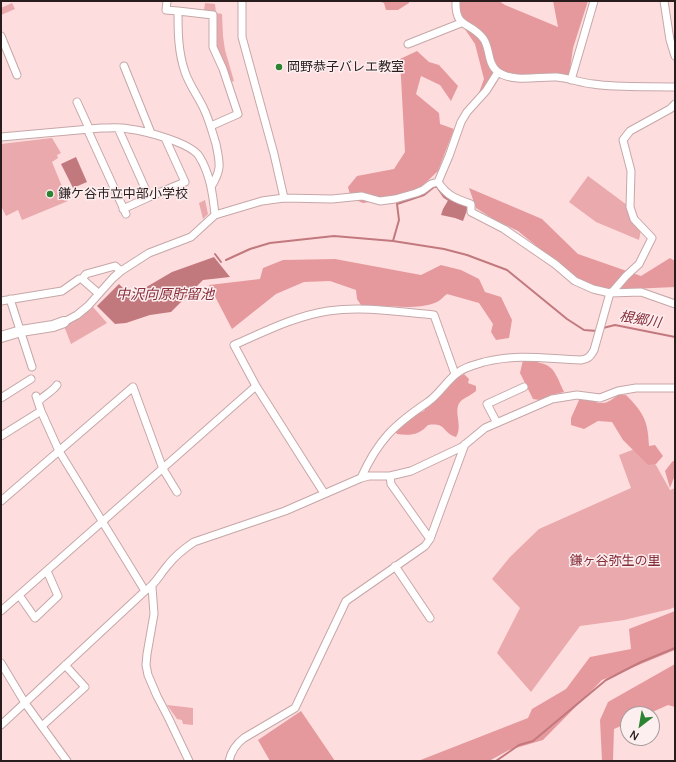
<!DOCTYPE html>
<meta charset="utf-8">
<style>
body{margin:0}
#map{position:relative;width:676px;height:762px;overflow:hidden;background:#feddde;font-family:Manrope,sans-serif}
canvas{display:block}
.frame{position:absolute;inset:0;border:2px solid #281c1d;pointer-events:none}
.north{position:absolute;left:620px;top:706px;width:40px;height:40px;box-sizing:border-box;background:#fdeff0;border:1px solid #a89b9c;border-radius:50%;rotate:211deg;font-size:11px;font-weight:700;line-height:16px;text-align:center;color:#281c1d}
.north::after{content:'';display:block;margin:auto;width:14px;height:18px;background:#2c8332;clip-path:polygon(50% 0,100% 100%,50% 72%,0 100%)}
</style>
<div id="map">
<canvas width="676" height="762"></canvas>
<div class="frame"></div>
<div class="north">N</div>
</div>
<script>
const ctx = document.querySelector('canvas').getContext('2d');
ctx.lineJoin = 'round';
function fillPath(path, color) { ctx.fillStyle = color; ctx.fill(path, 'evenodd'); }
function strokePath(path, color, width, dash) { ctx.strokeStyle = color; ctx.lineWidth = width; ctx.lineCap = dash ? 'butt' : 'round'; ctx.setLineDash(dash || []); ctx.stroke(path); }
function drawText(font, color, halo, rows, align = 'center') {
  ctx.font = font + ' Manrope,"Noto Sans JP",sans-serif'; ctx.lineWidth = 3; ctx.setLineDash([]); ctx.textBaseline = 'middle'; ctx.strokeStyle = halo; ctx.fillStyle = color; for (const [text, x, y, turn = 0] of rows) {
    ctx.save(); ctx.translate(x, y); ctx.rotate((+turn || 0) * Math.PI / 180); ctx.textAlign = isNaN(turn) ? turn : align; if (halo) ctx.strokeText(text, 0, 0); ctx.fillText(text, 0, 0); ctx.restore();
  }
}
fillPath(new Path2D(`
 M12,3L15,9L1,15V8Z
 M205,3L215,4L216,13L222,14L223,36L225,50L234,81L231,82L216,48L215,12L204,10Z
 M52,138L61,153L57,155L58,158L52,162L68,201L22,220L18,210L6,216L1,206V144Z
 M588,176L627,205L641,230L639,240L596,222L569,202Z
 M205,200L208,214L203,219L199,203Z
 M93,307L107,323L71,344L64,326L80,317Z
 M640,447L656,465L670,490L675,488V607L670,609L624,620L580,626L531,692L497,653L520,608L492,579L510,557L539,529L631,488L619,455Z
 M167,705L193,708V725L183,724L182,720L177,719Z`), '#eaa9ac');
fillPath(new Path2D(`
 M378,1H409V3L398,10H386L384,3Z
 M454,1H499L505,5L558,27L553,1H588L573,48L569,76H521L499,70L477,98L484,79L475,44L452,10Z
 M417,51L429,62L439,65L458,86L451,101L440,85L421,76L416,94L439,113L440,124L454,129L438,171L418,190L395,198L363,203L351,198L348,187L357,176L394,169L405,152L400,59Z
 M469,188L542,219L578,254L641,276L670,258L675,261V287L609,290L595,287L577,279L518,231L495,220L476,208Z
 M335,259L421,275L441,265L461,270L479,279L485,292L501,297L512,320L509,338L496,340L491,332L493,324L479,303L447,294C444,296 441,300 437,302C417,311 383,305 361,305L357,299L356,290L330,281L304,282L276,294L232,329L209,285L260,279L263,268L283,260Z
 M523,360C553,364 552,365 564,392L551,395L539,400L533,399L520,373Z
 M464,374L469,379L468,383L476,386V391C471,395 466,397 462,400C451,409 464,425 456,437C442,433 447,422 428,425C419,435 410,436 397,434L394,430L414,415L424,411C431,399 451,380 464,374Z
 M618,395H626C644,413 648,421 649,446L655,445L663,456L656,464L648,465L623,440L612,422L598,421L584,429L571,425V418L580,398C589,398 596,404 603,403C608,403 614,398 618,395Z
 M675,460V475L670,488L665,471L672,462Z
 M675,611V650L602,680L543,740L509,750L489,761H418L528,718L532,709L566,689L590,657L631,649L629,629Z
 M675,664V707L668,705L648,714H628V723L614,729L613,761H602L600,720L608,702Z
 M301,711L335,761H270L258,740Z`), '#e5999d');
fillPath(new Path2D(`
 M76,157L87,182L73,188L61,164Z
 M450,197L469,205L463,221L455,218L441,215L443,209Z
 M214,257L230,277L203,280L171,312L150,315L126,323L115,324L97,306L119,284L131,296L172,272Z`), '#c2797e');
strokePath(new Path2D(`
 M393,241L399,220L397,204L424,195L434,187H437L444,197L450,201
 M215,254L221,262
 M226,260L250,249L270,243L334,236L393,241L444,249L467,255L507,270L567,319L584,330L597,331
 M603,328L615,325L675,337
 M496,761L519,745L533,741L606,680L641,662L675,648`), '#c2797e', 2);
const street = new Path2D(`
 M167,1L166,10L178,11C178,31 178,52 185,72C189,84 197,95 203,107C209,119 212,131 216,144C220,164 222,169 211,187
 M242,1V37L274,154L284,198
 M456,1C455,28 468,21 482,37C491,46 486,63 498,72C514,83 539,76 557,77C569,78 581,83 593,84C620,88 648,86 675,87
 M664,1L670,40L675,56
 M178,11L213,15V47L223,69L238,114L211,126
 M1,36L17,75
 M408,44L461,23
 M124,66L151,133
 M571,80L594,1
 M77,102L88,126L89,133L126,214
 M118,128L149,197L185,182L165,138
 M1,137L101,128C110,128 120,127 129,129C145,131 189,142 199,156C210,173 213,195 215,215
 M438,182L449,156L461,122L467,112L486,91L498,72
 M123,209L149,197
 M82,279L86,274L115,266L121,271
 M10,299L32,367
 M1,301L62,291L79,279H82L98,293
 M64,322L77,315L88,306L113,278L121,271L149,253L191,237L215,215L262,201L284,198L332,199L362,196L380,201L395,199L416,193L423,190L431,184L438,182C447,196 456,199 471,204V212L504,229L555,264L575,281L593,289L610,293L641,292L675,304
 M36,396L41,411L59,451L145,591
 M1,398L31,379
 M38,402C44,395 52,392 57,385
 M497,423L487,404L524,387
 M1,436L41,411
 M390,476L391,484L430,539
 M361,478C378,440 394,425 428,402C439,394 446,382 456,374C464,367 474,365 484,362C519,353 546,359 581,360C588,359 590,357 594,350L610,293L613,291L626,276L639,264L652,238L634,219L630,207L631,171L623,140L630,131L670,109L675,104
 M324,493L256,386L234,345C264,332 295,316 328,311C363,306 399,312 434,315L455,374
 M1,501L133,387L163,469L177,492
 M395,566L430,618
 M152,587L154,614L147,654L146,665L148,675L157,696L168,717L189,761
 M19,595L35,618L58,596L47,571
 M1,611L256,386
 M1,663L25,703L67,761
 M1,725L145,591C155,585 160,574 168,565C175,556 185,548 194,542L285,511L361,478L369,476H390L411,471L462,447L485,428L552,399L577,395L600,398L618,391L636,388H675
 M42,726L85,687L65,665
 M229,761C231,752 236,744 244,738L295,708L346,601L425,546L430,539L465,444`);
const secondary = new Path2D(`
 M1,337L21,331L53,326L64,322`);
strokePath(street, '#c6a7a8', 9);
strokePath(secondary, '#c6a7a8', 12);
strokePath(street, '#fff', 7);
strokePath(secondary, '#fff', 10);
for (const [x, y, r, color] of [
 [279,67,4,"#2c8332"],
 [50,194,4,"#2c8332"]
]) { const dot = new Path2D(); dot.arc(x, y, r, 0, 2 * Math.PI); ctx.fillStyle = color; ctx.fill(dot); strokePath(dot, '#fdeff0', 1.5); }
drawText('13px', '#281c1d', '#fdeff0', [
 ["岡野恭子バレエ教室",287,67],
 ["鎌ケ谷市立中部小学校",58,194]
], 'left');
drawText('13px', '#842b38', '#fdeff0', [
 ["鎌ヶ谷弥生の里",615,561]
]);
drawText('italic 14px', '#892f3b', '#fdeff0', [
 ["中沢向原貯留池",165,295],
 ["根郷川",640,320,10]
]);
</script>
